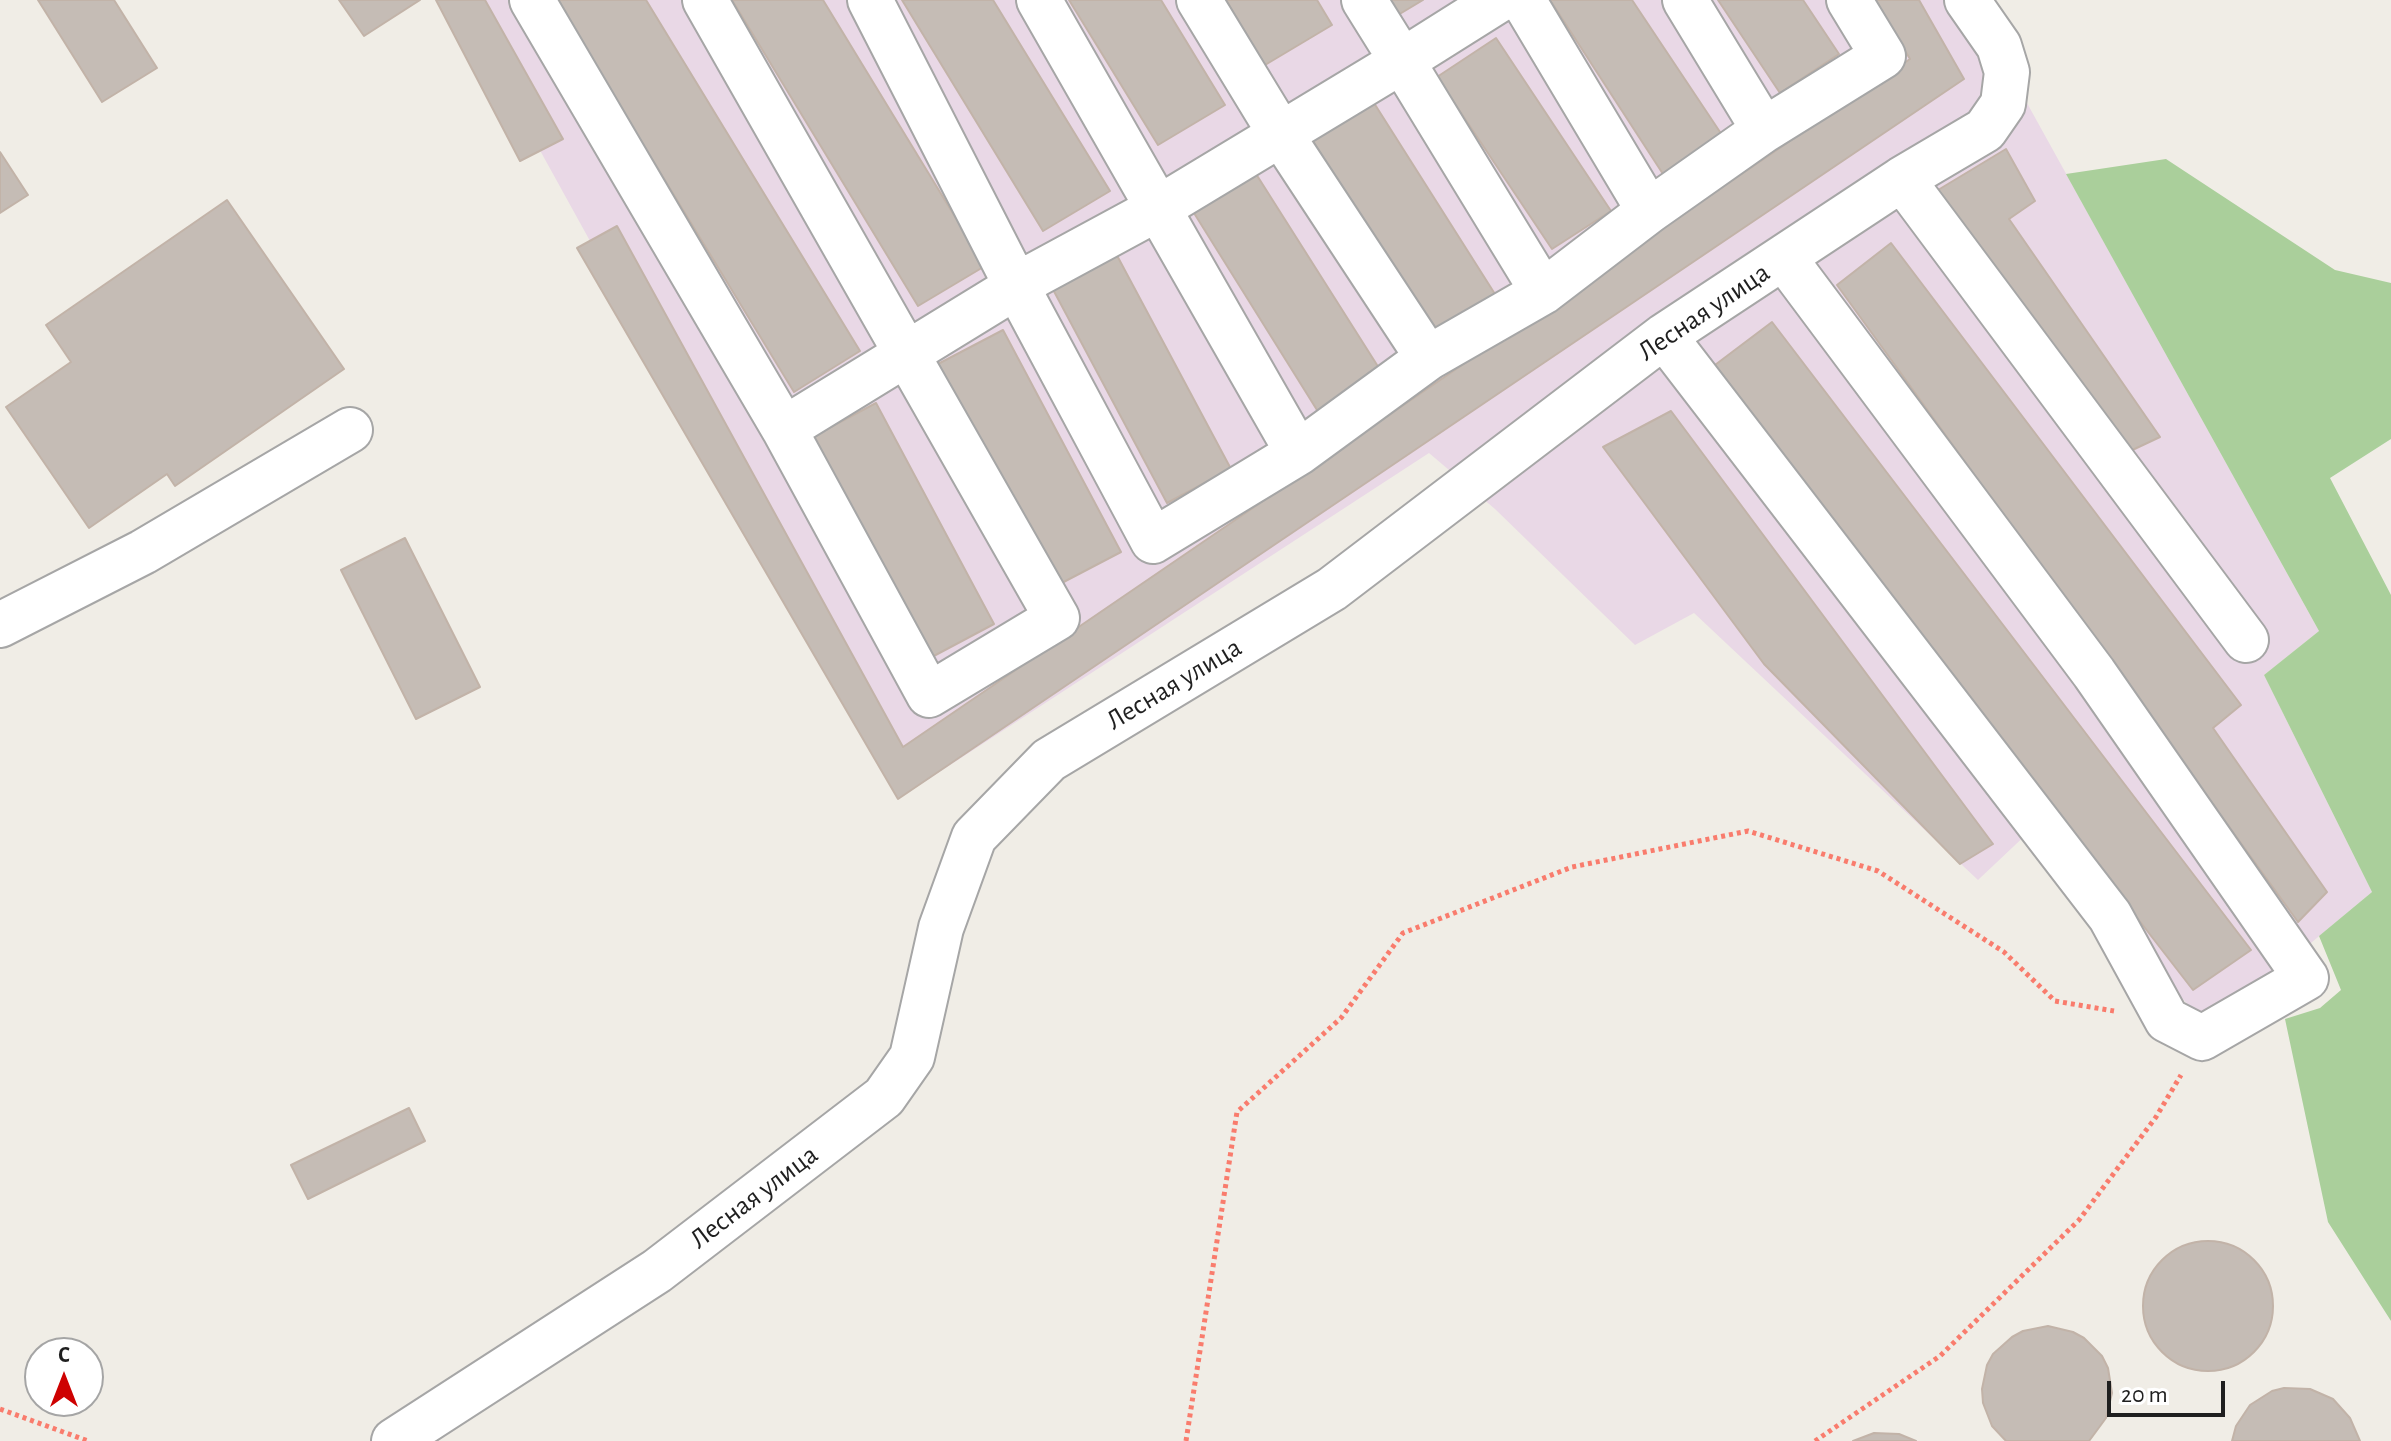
<!DOCTYPE html>
<meta charset="utf-8">
<style>
body{margin:0}
#map{position:relative;width:2391px;height:1441px;overflow:hidden;background:#f0ede6;font-family:"Alegreya Sans",sans-serif}
canvas{display:block}
.north{position:absolute;left:24px;top:1337px;width:80px;height:80px;box-sizing:border-box;background:#fff;border:2px solid #a5a5a5;border-radius:50%;rotate:0deg;font-size:22px;font-weight:700;line-height:32px;text-align:center;color:#1f1f1f}
.north::after{content:'';display:block;margin:auto;width:28px;height:36px;background:#ce0101;clip-path:polygon(50% 0,100% 100%,50% 72%,0 100%)}
.scale{position:absolute;left:2107px;top:1381px;width:118px;height:36px;box-sizing:border-box;border:4px solid #1f1f1f;border-top:0;padding-left:10px;font-size:24px;line-height:28px;white-space:nowrap;color:#1f1f1f;-webkit-text-stroke:6px #fff;paint-order:stroke}
</style>
<div id="map">
<canvas width="2391" height="1441"></canvas>
<div class="north">С</div>
<div class="scale">20 m</div>
</div>
<script>
const ctx = document.querySelector('canvas').getContext('2d');
ctx.lineJoin = 'round';
function fillPath(path, color) { ctx.fillStyle = color; ctx.fill(path, 'evenodd'); }
function strokePath(path, color, width, dash) { ctx.strokeStyle = color; ctx.lineWidth = width; ctx.lineCap = dash ? 'butt' : 'round'; ctx.setLineDash(dash || []); ctx.stroke(path); }
function drawText(font, color, halo, rows, align = 'center') {
  ctx.font = font + ' "Alegreya Sans",sans-serif'; ctx.lineWidth = 6; ctx.setLineDash([]); ctx.textBaseline = 'middle'; ctx.strokeStyle = halo; ctx.fillStyle = color; for (const [text, x, y, turn = 0] of rows) {
    ctx.save(); ctx.translate(x, y); ctx.rotate((+turn || 0) * Math.PI / 180); ctx.textAlign = isNaN(turn) ? turn : align; if (halo) ctx.strokeText(text, 0, 0); ctx.fillText(text, 0, 0); ctx.restore();
  }
}
fillPath(new Path2D(`
 M457,0H1970L2319,631L2264,675L2372,892L2209,1028L2031,830L1978,880L1694,613L1635,645L1495,509L1429,453L898,799Z`), '#e9d8e6');
fillPath(new Path2D(`
 M2166,159L2335,270L2391,283V439L2330,478L2391,595V1321L2328,1222L2285,1019L2320,1008L2341,990L2319,936L2372,892L2264,675L2319,631L2066,174Z`), '#aacf9b');
const building = new Path2D(`
 M38,0H114L157,68L102,102Z
 M339,0H420L364,36Z
 M436,0H485L563,139L520,161Z
 M555,0H646L860,351L794,392Z
 M732,0H823L985,266L918,306Z
 M902,0H993L1110,191L1043,231Z
 M1069,0H1161L1225,105L1158,145Z
 M1226,0H1317L1332,25L1265,65Z
 M1388,0H1423L1398,15Z
 M1550,0H1632L1722,135L1663,174Z
 M1718,0H1803L1839,54L1780,93Z
 M1875,0H1919L1964,79L898,799L577,248L617,226L903,747L1910,59Z
 M1496,38L1611,211L1552,249L1437,77Z
 M1367,92L1500,302L1439,343L1306,130Z
 M2006,149L2035,201L2009,219L2160,437L2126,453L1938,190Z
 M0,152L28,195L0,213Z
 M1251,166L1384,376L1322,418L1189,205Z
 M227,200L344,369L175,486L167,474L89,528L6,407L71,362L46,325Z
 M1891,243L2241,705L2213,728L2327,892L2298,922L1837,285Z
 M1113,248L1231,469L1167,503L1049,282Z
 M1772,322L2251,950L2193,990L1711,368Z
 M1003,330L1121,552L1056,586L938,364Z
 M876,403L994,624L930,658L812,437Z
 M1671,411L1993,844L1960,864L1764,664L1603,447Z
 M405,538L480,687L416,719L341,570Z
 M409,1108L425,1141L308,1199L291,1165Z
 M2143 1306a65 65 0 1 1 130 0a65 65 0 1 1-130 0Z
 M2048,1326L2073,1332L2084,1338L2102,1356L2108,1368L2112,1393L2106,1418L2089,1441H2006L1992,1426L1983,1403L1982,1389L1987,1365L1993,1354L2012,1337L2023,1331Z
 M2284,1388L2310,1389L2333,1399L2350,1418L2360,1441H2232L2236,1426L2250,1405L2272,1391Z
 M1874,1433L1899,1434L1916,1441H1853Z`);
fillPath(building, '#c5bcb5');
strokePath(building, '#c2b3a8', 2);
const minor = new Path2D(`
 M532,0L784,429L929,695L1057,618L705,0
 M870,0L1017,287L1153,541L1298,453L1428,358L1543,292
 M1039,0L1298,453
 M1199,0L1280,133L1428,358
 M1499,0L1402,61L1543,292L1649,211L1764,130L1883,56L1849,0
 M1523,0L1649,211
 M1685,0L1764,130
 M1902,179L2246,640
 M1664,336L2110,916L2167,1020L2202,1038L2306,978L2094,673L1784,258
 M784,429L1035,275L1157,209L1402,61L1364,0
 M0,625L143,552L350,430
 M394,1441L657,1271L884,1097L912,1057L941,928L974,837L1049,760L1332,589L1664,336L1902,179L1985,130L2003,104L2007,72L1999,46L1967,0`);
strokePath(minor, '#a6a6a6', 48);
strokePath(new Path2D(`
 M0,1409L88,1441
 M1186,1441L1237,1112L1341,1018L1403,933L1572,867L1748,831L1878,871L2004,952L2055,1001L2114,1011
 M1815,1441L1940,1356L2079,1220L2156,1117L2181,1075`), '#f97c6d', 5, [4, 4]);
strokePath(minor, '#fff', 44);
drawText('28px', '#1f1f1f', '#fff', [
 ["Лесная улица",1704,312,-34],
 ["Лесная улица",1174,684,-31],
 ["Лесная улица",754,1197,-37]
]);
</script>
